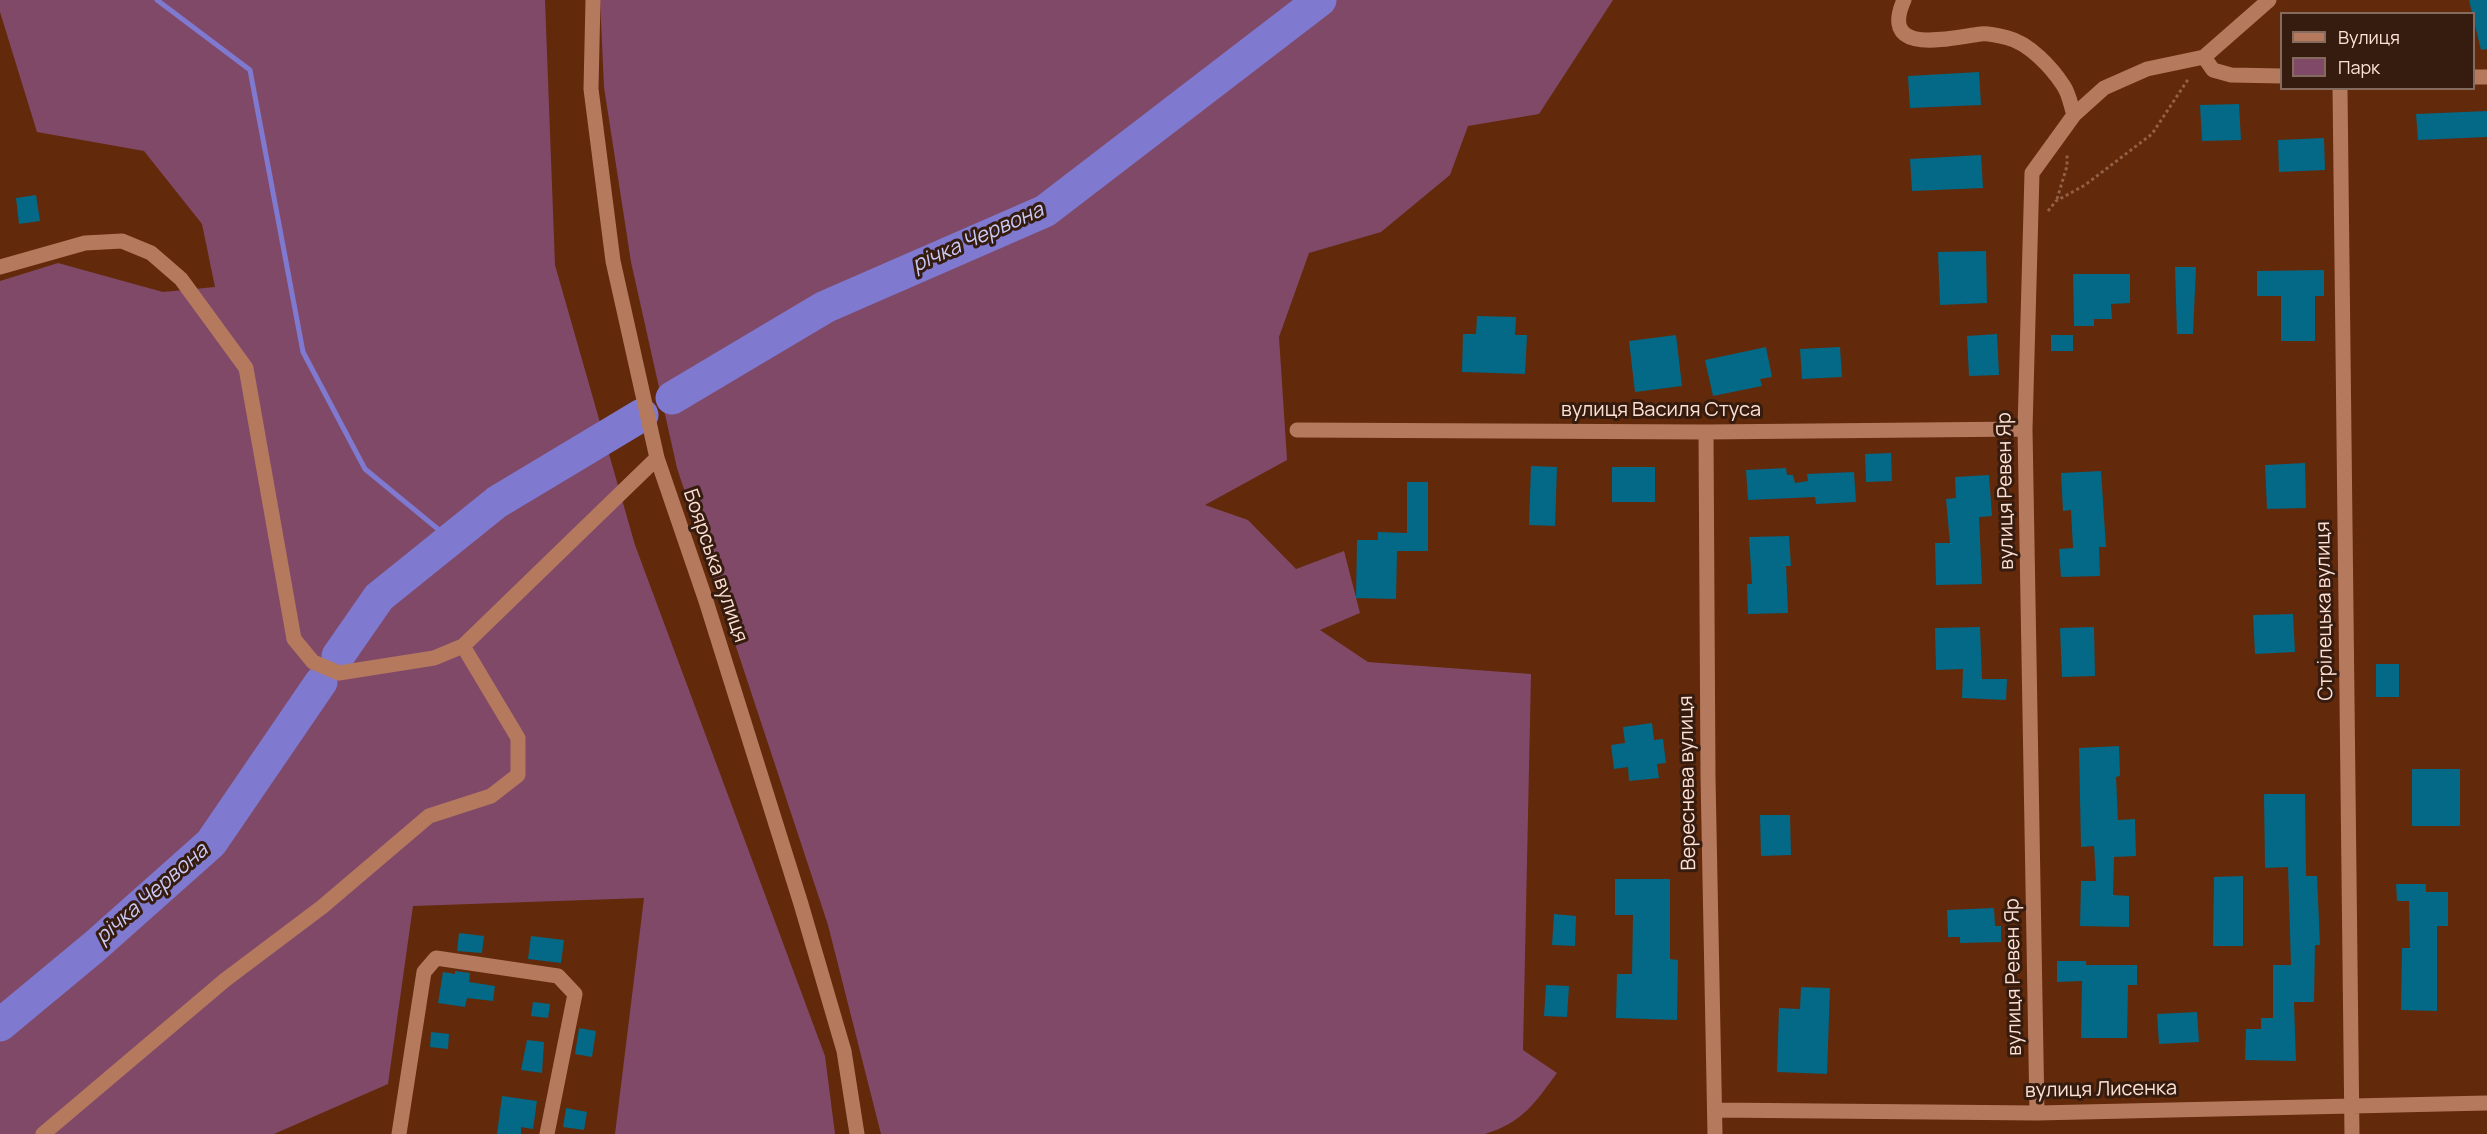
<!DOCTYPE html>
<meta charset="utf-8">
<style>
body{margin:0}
#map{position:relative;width:2487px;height:1134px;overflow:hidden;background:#62290a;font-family:Manrope,sans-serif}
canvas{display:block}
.legend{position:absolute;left:2280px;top:12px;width:195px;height:78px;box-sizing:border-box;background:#351c0f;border:2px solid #856b5e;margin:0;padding:8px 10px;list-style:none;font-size:18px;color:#fee1d5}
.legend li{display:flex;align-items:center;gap:12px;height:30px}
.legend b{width:30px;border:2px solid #856b5e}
</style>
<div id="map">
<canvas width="2487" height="1134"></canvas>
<ul class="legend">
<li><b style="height:8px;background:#b5795e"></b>Вулиця</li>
<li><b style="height:16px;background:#804968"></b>Парк</li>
</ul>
</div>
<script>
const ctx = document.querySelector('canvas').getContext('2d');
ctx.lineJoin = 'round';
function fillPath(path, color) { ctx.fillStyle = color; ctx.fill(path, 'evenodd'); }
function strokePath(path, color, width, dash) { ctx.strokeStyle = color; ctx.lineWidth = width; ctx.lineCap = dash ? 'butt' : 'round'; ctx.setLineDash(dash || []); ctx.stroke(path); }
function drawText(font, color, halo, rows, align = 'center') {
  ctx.font = font + ' Manrope,sans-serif'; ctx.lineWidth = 6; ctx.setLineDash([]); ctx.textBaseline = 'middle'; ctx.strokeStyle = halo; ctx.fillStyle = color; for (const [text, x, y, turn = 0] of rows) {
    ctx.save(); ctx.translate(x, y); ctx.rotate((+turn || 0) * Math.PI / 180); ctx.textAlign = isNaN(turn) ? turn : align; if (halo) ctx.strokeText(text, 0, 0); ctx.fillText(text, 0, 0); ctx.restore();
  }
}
fillPath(new Path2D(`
 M0,0H545L555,265L635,545L825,1056L835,1134H615L644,898L413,906L388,1084L274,1134H0V281L58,263L163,292L215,287L202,224L144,151L37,132L0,12Z
 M600,0H1613L1539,114L1468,126L1450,175L1381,232L1309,253L1279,337L1287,460L1205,505L1248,520L1296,569L1344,551L1360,613L1320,630L1368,662L1531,674L1523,1050L1557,1073C1535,1103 1522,1123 1485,1134H881L828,925L677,468L631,262L604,87Z`), '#804968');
strokePath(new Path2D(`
 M157,0L250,70L303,352L365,469L450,539`), '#7f79d0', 5);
strokePath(new Path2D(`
 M672,398L825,307L1045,211L1320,0
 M338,656L379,597L497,502L642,415
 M0,1025L94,947L211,843L321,682`), '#7f79d0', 33);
fillPath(new Path2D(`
 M2469,0H2487V49L2481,50Z
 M1979,72L1981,105L1910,108L1908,76Z
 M2239,104L2241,140L2202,141L2200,105Z
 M2487,111V137L2418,140L2416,114Z
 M2324,138L2325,170L2279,172L2278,140Z
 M1981,155L1983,188L1912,191L1910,159Z
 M36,195L40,221L19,224L16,198Z
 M1986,251L1987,303L1940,305L1938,252Z
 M2175,267H2196L2193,334H2177Z
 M2324,270V296H2315V341H2281V296H2257V271Z
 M2073,274H2130V303L2111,304L2112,319H2094V326H2074Z
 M1477,316L1516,317L1515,335H1527L1525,374L1462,372L1463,334H1476Z
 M1997,334L1999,375L1969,376L1967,336Z
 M1676,335L1682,386L1635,392L1629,341Z
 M2051,335H2073V351H2051Z
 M1766,347L1772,377L1760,379L1762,386L1713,396L1705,360Z
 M1840,347L1842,377L1802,379L1800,349Z
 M1891,453L1892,481L1866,482L1865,454Z
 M2305,463L2306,508L2267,509L2265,465Z
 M1531,466L1557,467L1555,526L1529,525Z
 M1612,467H1655V502H1612Z
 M1786,468L1787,475H1793L1795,483L1808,481L1807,474L1854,472L1856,502L1816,504L1815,497L1748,500L1746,470Z
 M2101,471L2106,547H2099L2100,576L2061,577L2059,549L2073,548L2071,510L2063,511L2061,473Z
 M1989,475L1992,516L1979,517L1982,584L1936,585L1935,543H1950L1946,499L1956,498L1955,477Z
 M1407,482H1428V551H1397L1396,599L1356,598L1357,540H1378V532L1407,533Z
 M1789,536L1791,566H1786L1788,613L1748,614L1747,584H1752L1749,537Z
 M2293,614L2295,652L2255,654L2253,615Z
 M1980,627L1982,679H2007L2006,700L1962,698L1963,669L1936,670L1935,628Z
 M2094,627L2095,676L2062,677L2060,628Z
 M2376,664H2399V697H2376Z
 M1652,723L1654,740L1663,739L1666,763L1657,764L1659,778L1629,781L1628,767L1614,769L1611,745L1625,743L1623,727Z
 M2119,746L2120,776L2116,777L2118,820L2135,819L2136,856L2114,857L2113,895L2129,896V927L2080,926L2081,881H2096L2094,846L2081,847L2079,748Z
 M2412,769H2460V826H2412Z
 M2264,794H2305L2306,876H2317L2320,945H2315L2314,1002H2294L2296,1061L2245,1060L2246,1029H2261V1018H2273V965H2291L2288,867L2265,868Z
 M1760,815H1790L1791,855L1761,856Z
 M2243,876V946H2213L2214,877Z
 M1615,879H1670V959L1678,960L1677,1020L1616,1018L1617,974H1632L1633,915H1615Z
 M2396,884H2426V892H2448V926H2437V1011L2401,1010L2402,948H2410L2409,901H2397Z
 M1994,908L1995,926H2001V942L1960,943V937H1948L1947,910Z
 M1554,914L1576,916L1575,946L1552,945Z
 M459,933L484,936L482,953L457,951Z
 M531,936L564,940L561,963L528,959Z
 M2057,961H2086V965H2137V985H2128L2127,1038H2081L2082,981L2057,982Z
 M455,971L470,973L469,982L495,986L493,1001L467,998L465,1007L438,1003L443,972L455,974Z
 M1546,985L1569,986L1567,1017L1544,1016Z
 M1801,987L1830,988L1827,1074L1777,1072L1779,1008L1800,1009Z
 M533,1002L550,1004L548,1018L531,1016Z
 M2197,1012L2199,1042L2159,1044L2157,1014Z
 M579,1028L596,1031L592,1057L575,1054Z
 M431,1032L449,1034L448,1049L430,1047Z
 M527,1040L544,1042L542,1073L521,1070Z
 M502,1096L537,1101L533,1129L521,1127V1134H497Z
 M566,1108L587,1112L584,1130L563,1127Z`), '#036986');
strokePath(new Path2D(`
 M2057,199L2067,166V153
 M2048,211L2056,201L2085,185L2152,134L2189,78`), '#926148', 3, [3, 3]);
strokePath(new Path2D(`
 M593,0L591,89L613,261L657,458L706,601L801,904L844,1051L857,1134
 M1904,0C1878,58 1954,37 1981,34C1989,33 2000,36 2008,38C2029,43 2052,68 2063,85C2069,93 2071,106 2074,115
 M2204,57L2213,70L2231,75L2282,76
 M2474,77H2487
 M2340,88L2352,1134
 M0,267L85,243L122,241L151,253L181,279L246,368L294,639L313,662L339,673L434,658L463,646L657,458
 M1297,430L1706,432L2025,429
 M1706,432L1708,777L1715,1134
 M1715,1110L2037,1113L2487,1103
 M2037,1113L2025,429L2032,173L2074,115L2104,88L2147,69L2204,57L2269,0
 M43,1134L225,980L322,907L429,816L491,796L518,775V738L463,646
 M399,1134L424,972L436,958L558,976L575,994L547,1134`), '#b5795e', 15);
drawText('20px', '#fee1d5', '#351c0f', [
 ["вулиця Василя Стуса",1661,410],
 ["вулиця Ревен Яр",2006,491,-91],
 ["Боярська вулиця",715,566,71],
 ["Стрілецька вулиця",2325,611,-91],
 ["Вереснева вулиця",1688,783,-91],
 ["вулиця Ревен Яр",2014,977,-91],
 ["вулиця Лисенка",2101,1090,-1]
]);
drawText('italic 21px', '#cac9f7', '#351c0f', [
 ["річка Червона",978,238,-24],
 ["річка Червона",152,894,-41]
]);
</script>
